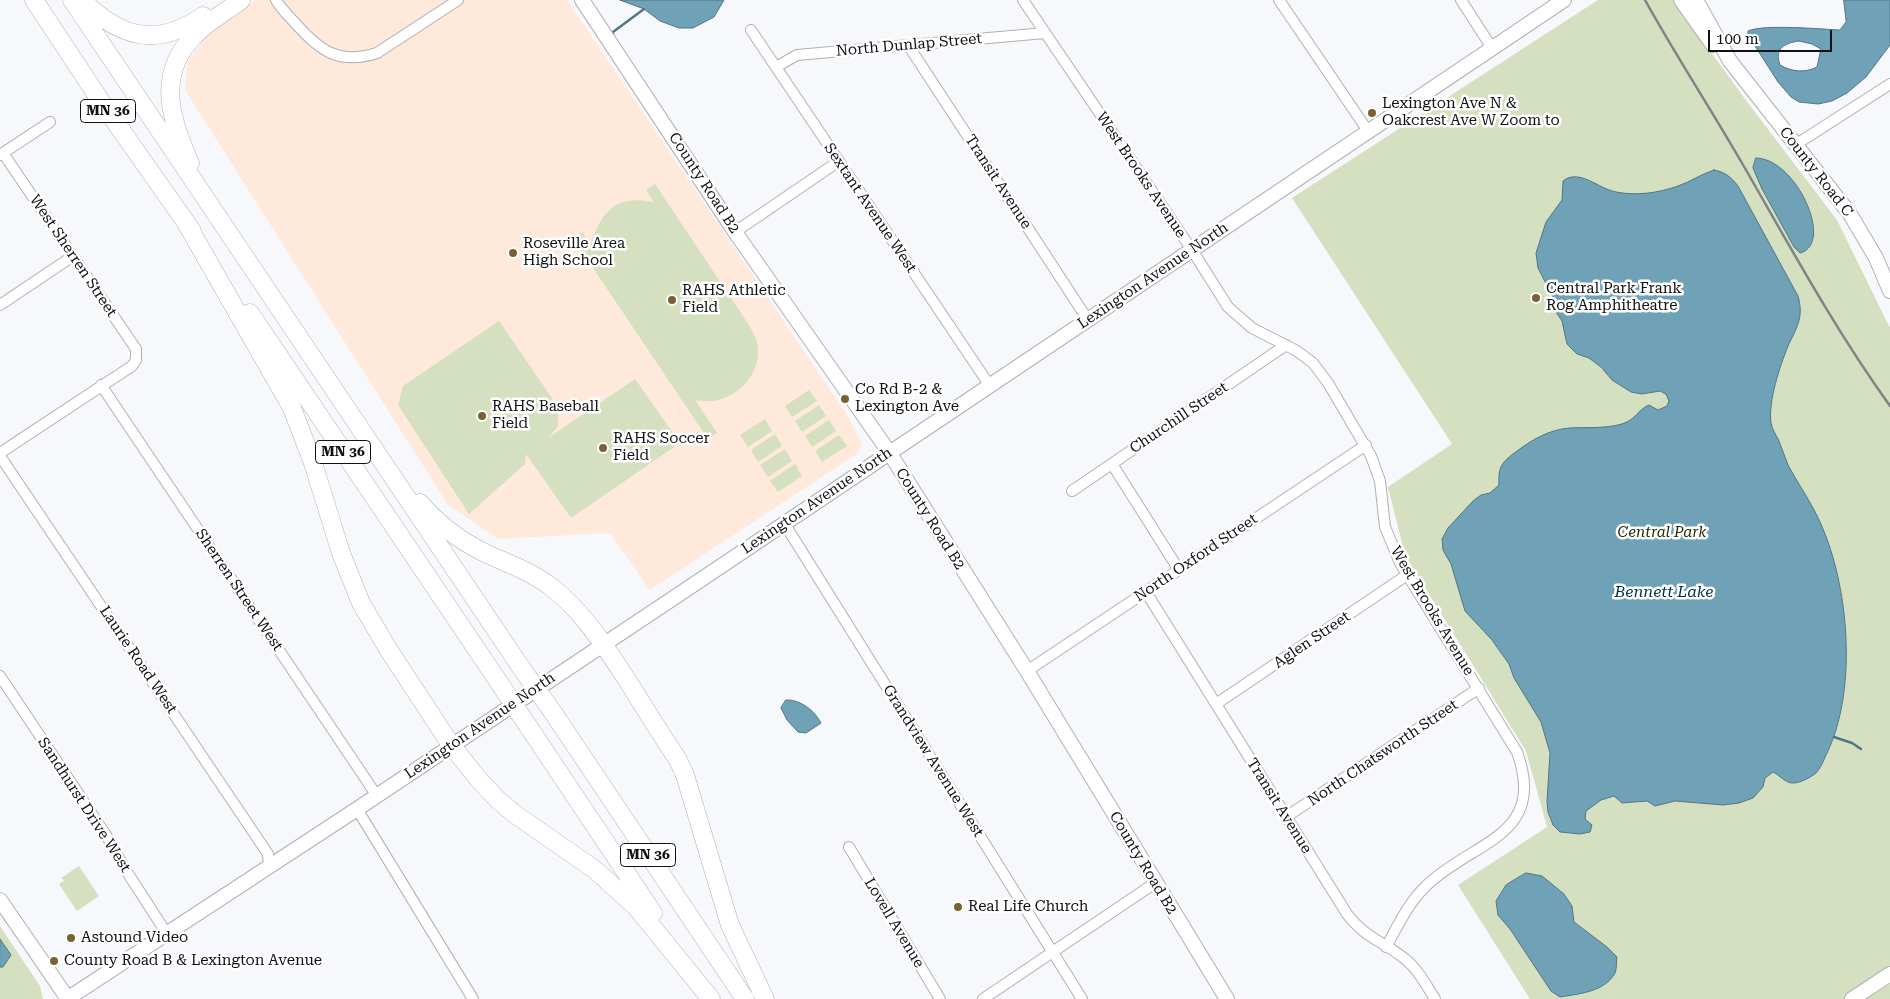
<!DOCTYPE html>
<style>
body{margin:0}
#map{position:relative;width:1890px;height:999px;overflow:hidden;background:#f7f8fb;font-family:"Roboto Serif",serif}
canvas{display:block}
.scale{position:absolute;left:1708px;top:30px;width:124px;height:22px;box-sizing:border-box;border:2px solid #101112;border-top:0;padding-left:6px;font-size:15px;line-height:18px;white-space:nowrap;color:#101112;-webkit-text-stroke:4px #fff;paint-order:stroke}
</style>
<div id="map">
<canvas width="1890" height="999"></canvas>
<div class="scale">100 m</div>
</div>
<script>
const ctx = document.querySelector('canvas').getContext('2d');
ctx.lineJoin = 'round';
function fillPath(path, color) { ctx.fillStyle = color; ctx.fill(path, 'evenodd'); }
function strokePath(path, color, width, dash) { ctx.strokeStyle = color; ctx.lineWidth = width; ctx.lineCap = dash ? 'butt' : 'round'; ctx.setLineDash(dash || []); ctx.stroke(path); }
function drawText(font, color, halo, rows, align = 'center') {
  ctx.font = font + ' "Roboto Serif",serif'; ctx.lineWidth = 5; ctx.setLineDash([]); ctx.textBaseline = 'middle'; ctx.strokeStyle = halo; ctx.fillStyle = color; for (const [text, x, y, turn = 0] of rows) {
    ctx.save(); ctx.translate(x, y); ctx.rotate((+turn || 0) * Math.PI / 180); ctx.textAlign = isNaN(turn) ? turn : align; if (halo) ctx.strokeText(text, 0, 0); ctx.fillText(text, 0, 0); ctx.restore();
  }
}
fillPath(new Path2D(`
 M255,0H567L848,416L862,444L858,453L650,590L610,533L498,539L448,505L185,90L188,61L209,33Z`), '#ffe9db');
fillPath(new Path2D(`
 M1598,0H1673L1745,99L1837,220L1890,328V999H1530L1458,885L1547,827L1526,751L1405,555L1388,487L1452,444L1292,198Z
 M655,184L749,325C751,329 754,334 756,339C765,366 744,394 718,400C710,402 702,401 695,400L717,433L708,439L573,238L582,232L591,244C602,210 616,195 654,202L646,190Z
 M499,321L558,407V426L548,438L635,379L680,443L571,518L526,454L525,464L469,514L398,405L403,386Z
 M809,390L817,401L792,417L785,406Z
 M819,405L826,416L802,432L795,421Z
 M765,419L772,431L748,447L740,435Z
 M829,420L836,431L812,447L805,436Z
 M775,434L782,446L758,462L751,450Z
 M839,435L847,446L822,462L815,451Z
 M785,449L792,461L768,477L760,465Z
 M795,464L802,476L778,492L770,481Z
 M79,866L99,896L77,911L59,884L64,881L61,878Z
 M0,926L40,986L43,999H0Z`), '#d4e0c0');
const water = new Path2D(`
 M620,0H724L714,17L693,28H679L660,21L644,9Z
 M1844,0H1890V45L1866,77L1847,93L1832,101L1818,104L1799,102L1791,97L1778,82L1748,35V31C1764,24 1819,29 1840,30L1846,22ZM1799,41L1812,44L1821,49L1817,67C1805,73 1792,72 1780,65C1774,48 1785,43 1799,41Z
 M1756,158C1796,158 1835,244 1800,253L1794,247L1762,189L1753,168Z
 M1714,170C1725,172 1731,177 1738,186L1798,296C1804,317 1797,327 1788,346C1780,366 1768,401 1771,423C1772,429 1776,435 1779,441C1782,449 1785,457 1788,465C1796,480 1805,493 1813,508C1849,573 1860,690 1825,757C1823,762 1820,769 1816,773C1810,778 1795,786 1788,782C1783,780 1779,775 1773,772L1765,778L1763,787L1753,798L1739,803L1723,805L1675,801L1655,806L1647,801L1622,803L1614,796L1601,800L1586,811L1585,819L1592,825L1590,832L1580,834L1560,832L1553,825L1548,812L1547,801L1550,753L1541,722L1514,678L1509,664L1492,640L1465,611L1451,564L1443,550L1442,539L1448,528L1473,501L1481,495L1490,493L1499,485C1498,466 1502,462 1517,451C1533,439 1549,430 1569,428C1587,427 1604,429 1622,424C1637,419 1637,410 1649,405L1658,410L1667,406L1669,401L1666,394L1660,391L1642,394L1631,392L1612,380L1601,367L1589,358L1577,354L1567,344L1562,321L1556,312V303L1538,268L1536,253L1546,222L1562,200L1563,181C1579,168 1599,189 1616,192C1637,196 1658,193 1678,186C1690,182 1701,174 1714,170Z
 M786,700C800,699 815,711 821,723L806,733L798,732L787,720L781,708Z
 M1526,873L1542,876L1564,894L1572,906L1574,922L1607,947L1617,957C1616,962 1617,969 1615,973C1605,992 1578,994 1560,997L1551,991L1510,929L1498,915L1496,901L1506,885Z
 M0,939L11,955L3,967H0Z`);
fillPath(water, '#6fa1b7');
strokePath(water, '#527686', 1);
strokePath(new Path2D(`
 M613,37V32L644,9
 M1834,737L1852,743L1861,749`), '#527686', 2.5);
const street = new Path2D(`
 M276,0C281,9 289,16 296,24C320,51 339,65 377,53L458,0
 M1023,0L1192,250L1228,307L1252,328L1297,351L1313,363L1328,383L1371,456L1380,481L1385,527L1400,563L1517,752C1548,837 1472,841 1426,886C1408,903 1398,926 1386,947
 M1279,0L1368,131
 M1461,0L1492,48
 M751,30L990,386
 M908,45L1088,320
 M776,67L797,55L1045,33
 M1795,145L1890,84
 M0,155L50,122
 M735,232L839,161
 M0,305L73,256
 M101,385L377,796
 M0,453L132,366L136,360V349L3,153
 M0,456L268,854L269,867
 M1112,464L1179,570
 M1072,491L1286,345
 M784,523L1082,999
 M1146,592L1347,914C1365,938 1383,941 1405,959C1418,969 1426,985 1435,999
 M1027,671L1366,445
 M0,676L106,835L127,872L167,934
 M1216,704L1407,575
 M357,809L473,999
 M1286,817L1479,688
 M849,847L940,999
 M983,999L1155,883`);
const secondary = new Path2D(`
 M582,0L735,232L889,452L1027,671L1227,999
 M1681,0L1713,45
 M1696,0L1730,61L1850,214L1876,258L1890,291
 M0,900L68,999
 M67,999L357,809L687,589L1564,0
 M1852,999L1890,974`);
const highway = new Path2D(`
 M34,0L102,103L192,231
 M72,0L522,669
 M82,0C120,38 157,48 203,16
 M190,163C170,119 156,73 195,35C208,21 226,12 241,0
 M185,221L292,408L313,463L341,553L361,603L388,649L451,745L480,781L498,800L516,815L594,869L636,907L711,999
 M250,313L500,684
 M420,503C437,523 459,540 483,552C506,563 530,571 550,586C584,612 606,648 629,683C645,709 661,734 678,760L685,775L730,925L765,999
 M552,711L745,999
 M528,726L653,913`);
strokePath(street, '#afb0b3', 12);
strokePath(secondary, '#afb0b3', 16);
strokePath(highway, '#afb0b3', 19);
strokePath(street, '#fff', 10);
strokePath(secondary, '#fff', 14);
strokePath(highway, '#fff', 18);
strokePath(new Path2D(`
 M1645,0C1677,58 1713,112 1746,170C1792,250 1836,331 1890,406`), '#828384', 2.5);
const highwayBridge = new Path2D(`
 M522,669L552,711
 M500,684L528,726`);
strokePath(highwayBridge, '#afb0b3', 19, []);
strokePath(highwayBridge, '#fff', 18);
for (const [x, y, r, color] of [
 [1372,113,5,"#786231"],
 [513,253,5,"#786231"],
 [1536,298,5,"#786231"],
 [672,300,5,"#786231"],
 [845,399,5,"#786231"],
 [482,416,5,"#786231"],
 [603,448,5,"#786231"],
 [958,907,5,"#786231"],
 [71,938,5,"#786231"],
 [54,961,5,"#786231"]
]) { const dot = new Path2D(); dot.arc(x, y, r, 0, 2 * Math.PI); ctx.fillStyle = color; ctx.fill(dot); strokePath(dot, '#fff', 2); }
for (const [x, y, w] of [
 [108,111,55],
 [343,452,55],
 [648,855,55]
]) { const box = new Path2D(); box.roundRect(x - w / 2, y - 11.5, w, 23, 4); ctx.fillStyle = '#fff'; ctx.fill(box); strokePath(box, '#101112', 1); }
drawText('bold 14px', '#101112', null, [
 ["MN 36",108,111],
 ["MN 36",343,452],
 ["MN 36",648,855]
]);
drawText('15px', '#101112', '#fff', [
 ["North Dunlap Street",909,45,-5],
 ["County Road C",1816,172,52],
 ["West Brooks Avenue",1141,175,56],
 ["Transit Avenue",998,182,57],
 ["County Road B2",704,183,57],
 ["Sextant Avenue West",870,208,56],
 ["West Sherren Street",73,256,56],
 ["Lexington Avenue North",1153,276,-34],
 ["Churchill Street",1179,418,-34],
 ["Lexington Avenue North",817,501,-34],
 ["County Road B2",930,519,58],
 ["North Oxford Street",1196,558,-34],
 ["Sherren Street West",239,590,56],
 ["West Brooks Avenue",1432,611,59],
 ["Aglen Street",1312,640,-34],
 ["Laurie Road West",138,660,56],
 ["Lexington Avenue North",480,726,-34],
 ["North Chatsworth Street",1383,753,-34],
 ["Grandview Avenue West",933,761,58],
 ["Sandhurst Drive West",84,805,57],
 ["Transit Avenue",1279,806,58],
 ["County Road B2",1143,863,59],
 ["Lovell Avenue",894,923,59]
]);
drawText('15px', '#101112', '#fff', [
 ["Lexington Ave N &",1382,104],
 ["Oakcrest Ave W Zoom to",1382,121],
 ["Roseville Area",523,244],
 ["High School",523,261],
 ["Central Park Frank",1546,289],
 ["Rog Amphitheatre",1546,306],
 ["RAHS Athletic",682,291],
 ["Field",682,308],
 ["Co Rd B-2 &",855,390],
 ["Lexington Ave",855,407],
 ["RAHS Baseball",492,407],
 ["Field",492,424],
 ["RAHS Soccer",613,439],
 ["Field",613,456],
 ["Real Life Church",968,907],
 ["Astound Video",81,938],
 ["County Road B & Lexington Avenue",64,961]
], 'left');
drawText('italic 15px', '#212f00', '#fff', [
 ["Central Park",1662,533]
]);
drawText('italic 16px', '#013040', '#fff', [
 ["Bennett Lake",1664,592]
]);
</script>
